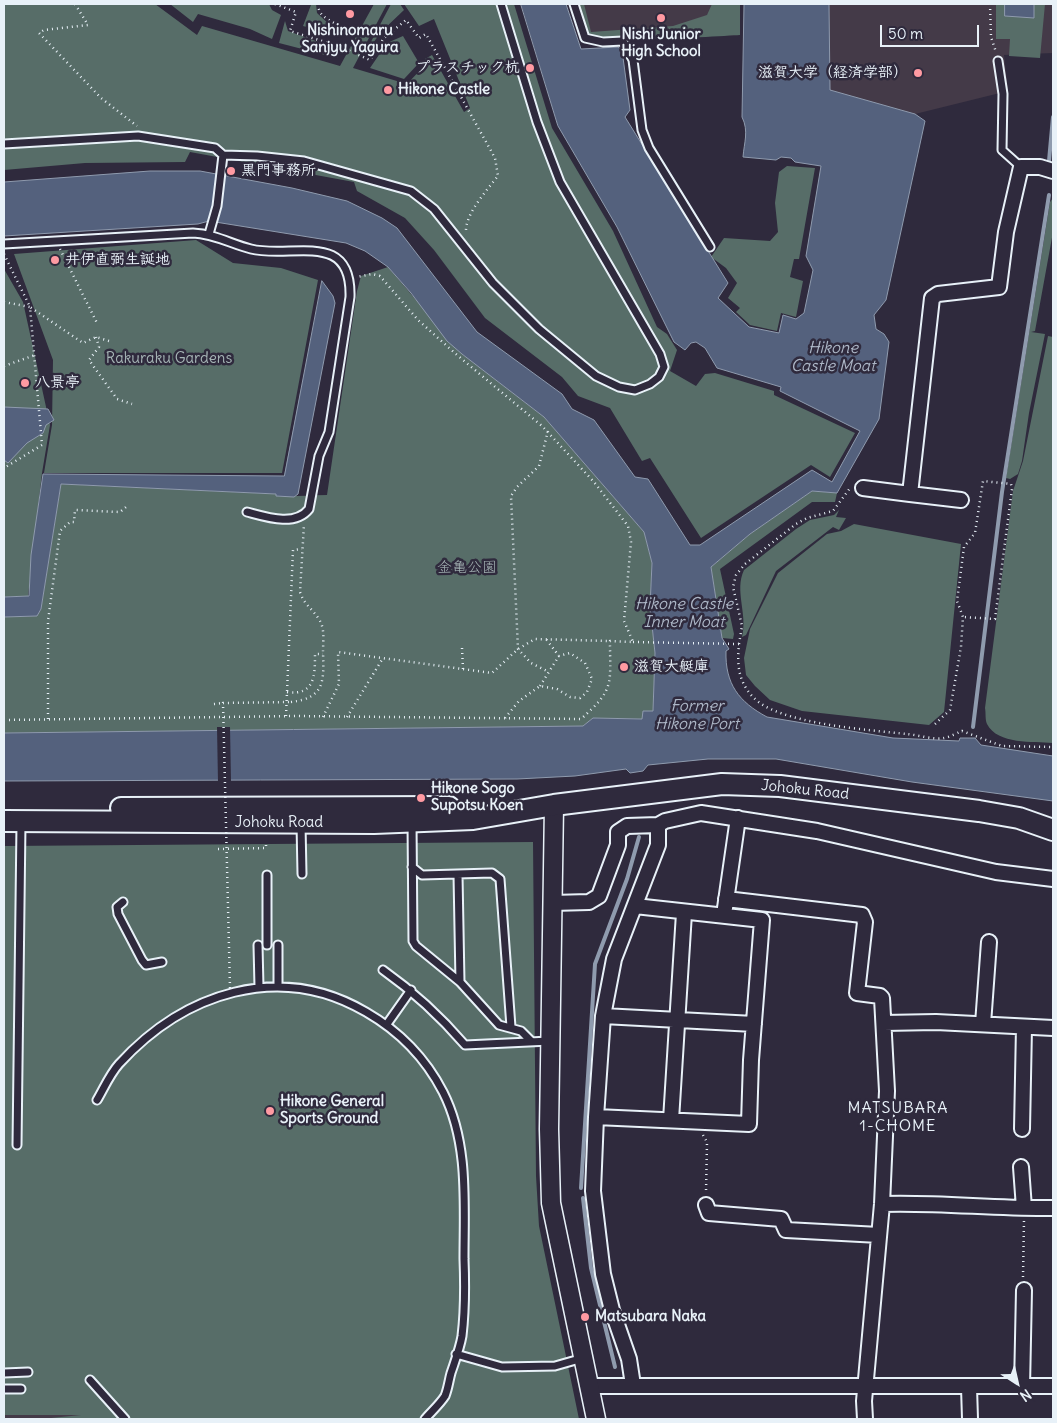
<!DOCTYPE html>
<meta charset="utf-8">
<style>
body{margin:0}
#map{position:relative;width:1057px;height:1423px;overflow:hidden;background:#2f2a3d;font-family:Delius,sans-serif}
canvas{display:block}
.frame{position:absolute;inset:0;border:5px solid #e8f1f8;pointer-events:none}
.north{position:absolute;left:992px;top:1358px;width:50px;height:50px;-webkit-text-stroke:4px #2f2a3d;paint-order:stroke;rotate:145deg;font-size:14px;font-weight:700;line-height:20px;text-align:center;color:#e8f1f8}
.north::after{content:'';display:block;margin:auto;width:18px;height:22px;background:#e8f1f8;clip-path:polygon(50% 0,100% 100%,50% 72%,0 100%)}
.scale{position:absolute;left:880px;top:25px;width:99px;height:22px;box-sizing:border-box;border:2px solid #e8f1f8;border-top:0;padding-left:6px;font-size:15px;line-height:18px;white-space:nowrap;color:#e8f1f8;-webkit-text-stroke:4px #2f2a3d;paint-order:stroke}
</style>
<div id="map">
<canvas width="1057" height="1423"></canvas>
<div class="frame"></div>
<div class="north">N</div>
<div class="scale">50 m</div>
</div>
<script>
const ctx = document.querySelector('canvas').getContext('2d');
ctx.lineJoin = 'round';
function fillPath(path, color) { ctx.fillStyle = color; ctx.fill(path, 'evenodd'); }
function strokePath(path, color, width, dash) { ctx.strokeStyle = color; ctx.lineWidth = width; ctx.lineCap = dash ? 'butt' : 'round'; ctx.setLineDash(dash || []); ctx.stroke(path); }
function drawText(font, color, halo, rows, align = 'center') {
  ctx.font = font + ' Delius,"Klee One",sans-serif'; ctx.lineWidth = 5; ctx.setLineDash([]); ctx.textBaseline = 'middle'; ctx.strokeStyle = halo; ctx.fillStyle = color; for (const [text, x, y, turn = 0] of rows) {
    ctx.save(); ctx.translate(x, y); ctx.rotate((+turn || 0) * Math.PI / 180); ctx.textAlign = isNaN(turn) ? turn : align; if (halo) ctx.strokeText(text, 0, 0); ctx.fillText(text, 0, 0); ctx.restore();
  }
}
fillPath(new Path2D(`
 M578,4H740V35L609,39L587,33Z
 M829,4H1053V53L1004,55L1008,91L915,114L830,90Z
 M4,1415H81V1419H4Z`), '#443a48');
fillPath(new Path2D(`
 M4,4H155L197,35L202,26L340,66L374,4H387L353,68L407,84L426,64L425,59L432,55L464,112L470,108L434,19L419,26L404,4H514L552,128L613,231L657,327L667,334L677,350L670,371L696,386L705,374L715,373L774,391V395L855,433L830,477L811,465L701,538L650,458L642,461L610,408L578,396L562,377L485,318L434,250L405,218L357,191L354,182L190,152L185,162L85,163L4,170Z
 M170,4H269L272,10L281,15L272,39L250,29L198,14L193,22Z
 M306,4H316L317,13L332,27L330,33L303,26L311,5Z
 M391,4H400L404,10L382,31L364,55Z
 M578,4H584L591,32L673,26L707,15L712,4H740V35C719,36 596,45 587,33C582,26 580,12 578,4Z
 M996,4H1045L1040,58L1009,56L1010,39H996Z
 M285,21L288,31L335,48L340,52L337,58L279,43Z
 M403,36L419,63L404,79L370,68L387,43Z
 M787,166L815,168L799,259H794L790,277L803,281L796,317L781,313L777,331L750,325L736,312L740,308L728,298L737,283L726,268L711,257L724,238L770,241L778,232L775,203L779,172Z
 M1053,198V232L1035,331L1031,332L1045,334L1029,413L1022,461L1018,474L1010,479L1006,478L1050,202Z
 M196,240L233,263L281,268L318,280L282,473H44L52,425L53,360L14,254Z
 M388,267L462,354L544,417L644,532L652,563L650,607L655,653L653,711L643,719L593,718L583,726L4,733V617L37,616L41,609L61,484L276,494L277,496C294,497 309,495 327,495L357,291L361,276Z
 M4,269L23,302L50,425L42,473L28,596L4,597Z
 M1048,336L1053,337V743C1033,741 998,745 987,724C985,720 986,713 985,708L1013,491L1023,461Z
 M812,491L837,493L835,502H812L720,569L734,634L733,639L722,638L711,567L750,534Z
 M839,510L836,517L846,518L839,530L833,527L776,571L746,635L742,637C748,614 734,591 744,570L796,529L810,520L834,515Z
 M854,524L961,544L944,712L929,725L802,711L770,700L755,686L746,675L744,658L750,629L778,573L827,534L841,531Z
 M533,842L536,1176L539,1226L579,1419H41L81,1415H4V846Z`), '#576d68');
const water = new Path2D(`
 M521,4H566L581,49L618,47L622,50L630,110L625,117L728,283L718,298L749,327L779,333L783,315L796,319L804,313L813,270L806,256L821,166L795,162L791,158L781,157L776,160L743,157C744,143 749,131 742,117L744,4H829L830,90L915,114L925,121L886,300L874,315L876,329L884,334L889,342L879,419L837,493L812,491L750,534L711,567L722,638L729,649L726,651C725,684 739,702 767,717L893,738L959,741L960,738H975L981,745L1053,756V801L912,782L776,759H708L648,765L643,771L630,773L626,769L575,776L517,779L4,781V733L583,726L593,718L642,719L643,711H653L655,653L650,607L652,563L644,532L544,417L462,354L447,341L411,293L388,267L365,251L346,243L209,221L198,224L4,236V182L150,171H200L292,188L347,201L382,218L397,228L477,332L562,394L572,409L594,420L635,477L648,479L690,545H700L812,470L832,482L860,431L780,391L781,387L717,368L705,348L696,342L691,343L685,350L674,342L617,227L558,126Z
 M1005,4H1034V18L1005,16Z
 M322,281L333,296L335,303L298,494L294,497L276,496V494L61,484L41,609L37,616L4,617V597L29,596L31,555L43,474L284,476Z
 M4,407L48,409L54,420L46,425L43,433L27,443L8,463L4,460Z`);
fillPath(water, '#54617d');
strokePath(water, '#8f9bae', 1);
fillPath(new Path2D(`
 M217,727H230L231,782H218Z`), '#2f2a3d');
strokePath(new Path2D(`
 M1049,161L1053,117
 M973,727L1002,492L1049,195
 M581,1188L595,964L627,879L639,837
 M583,1198L591,1268L615,1367`), '#8f9bae', 4);
const service = new Path2D(`
 M574,4L585,38L603,42L623,41L633,60L642,130L649,148L710,247
 M998,61L1003,94L1002,150L1021,167
 M4,144L138,136L215,148L223,155L257,156L304,161L411,191L434,209L493,283L539,329L596,376L619,387L635,390L650,384L659,377L664,367L660,354L560,182L537,122L501,4
 M209,234L217,206L223,155
 M4,244L193,233C215,234 231,244 251,249C291,259 352,229 350,297L329,432L319,456L309,509C295,527 266,517 247,512
 M412,822L413,941L416,946L460,982L499,1025L521,1031L531,1041
 M301,824L302,874
 M412,867L422,875L492,873L500,879L511,1027
 M267,875V945
 M458,875L460,982
 M123,902L117,907L118,914L142,960L146,965L162,962
 M258,945L259,987
 M278,945V986
 M383,970C414,992 440,1016 465,1045L550,1041
 M387,1024L411,990
 M97,1100C104,1088 110,1074 119,1064C184,993 279,961 366,1012C399,1031 425,1057 443,1092C469,1143 464,1203 464,1259C465,1284 465,1311 462,1336C460,1348 455,1361 451,1373C449,1380 448,1389 445,1396C440,1404 431,1412 425,1419
 M17,1145L21,824
 M456,1354L502,1367L555,1366L583,1358
 M4,1373L28,1372
 M90,1380L125,1419
 M4,1389H21`);
const minor = new Path2D(`
 M863,488L910,494L932,298L938,294L999,287L1006,232L1021,167H1040L1053,171
 M910,494L961,500
 M726,899L862,915L865,922L857,993L880,996L882,998L887,1091L882,1204L864,1401L865,1419
 M552,903L589,902L599,896L618,845V832L627,826L658,825L665,821L701,813L817,831L996,872L1053,879
 M725,908L738,818
 M603,1016L754,1024
 M884,1023L936,1022L1053,1028
 M983,1024L989,942
 M596,1117L749,1124L751,1060L762,920L635,906
 M671,1120L684,913
 M1022,1129L1024,1027
 M1021,1167L1024,1208
 M882,1204C939,1202 996,1209 1053,1208
 M706,1205L709,1213L781,1219L786,1230L879,1235
 M633,1385L629,1359L612,1310L603,1274L593,1191L596,1117L603,1016L614,959L658,845V825
 M589,1386H1053
 M969,1387L970,1419
 M1022,1387L1024,1290`);
const tertiary = new Path2D(`
 M554,805L549,1129L551,1203L596,1419`);
const secondary = new Path2D(`
 M121,808L449,807
 M4,821L374,823L473,819L554,805L722,784L780,786L979,811L1019,818L1053,830`);
strokePath(service, '#e8f1f8', 11);
strokePath(minor, '#e8f1f8', 18);
strokePath(tertiary, '#e8f1f8', 21);
strokePath(secondary, '#e8f1f8', 24);
strokePath(new Path2D(`
 M75,4L88,25L44,30L39,33L101,98L137,126
 M275,4L296,12L290,31L341,47L370,60L384,38L406,20L419,38L426,34L495,158L498,176C487,190 465,214 466,232
 M318,4C318,15 327,19 336,24
 M990,4L991,37L996,52
 M60,249L98,325
 M4,254L30,307L83,343L96,337L109,341
 M4,302L30,307L42,445L4,468
 M96,337L99,347L89,360L117,399L132,404
 M4,366L35,355
 M548,431L539,466L517,487L511,496L518,649L531,663L549,672
 M633,642L739,644C737,665 738,681 753,697C777,724 871,730 907,734C918,735 934,740 944,738C950,737 957,733 962,731L1002,746L1053,747
 M739,644L742,626L733,587L736,575L745,564L796,524L807,518L833,511L850,488
 M462,648L463,669
 M540,686L559,656
 M287,692C315,696 315,675 315,654H323
 M291,702C325,698 324,681 323,652C323,642 325,630 320,621C314,610 304,605 300,592L304,524
 M214,704L223,703
 M286,716L293,550L302,549
 M323,717L339,684L338,652L492,673L518,649L535,639L610,641
 M347,717L383,658
 M505,718L519,701L540,686L557,689L570,697L580,698L587,692L592,679L585,663L570,653L559,656L546,639
 M48,719V621L60,531L70,522H74L75,510L120,512L126,507
 M4,720L295,716L581,719C615,689 610,684 610,641L633,642L624,621L631,542L628,526L594,482L542,426L457,355L418,320L380,276L372,274L357,277
 M935,724L950,710L961,647L963,617L957,601L964,547L975,533L983,481L1011,484L1012,489L995,619L963,617
 M218,849L266,848V843
 M703,1135L707,1142L706,1193
 M1023,1277L1024,1220`), '#e8f1f8', 2.5, [1, 4]);
strokePath(service, '#2f2a3d', 7);
strokePath(minor, '#2f2a3d', 14);
strokePath(tertiary, '#2f2a3d', 18);
strokePath(secondary, '#2f2a3d', 20);
strokePath(new Path2D(`
 M230,988L223,703L291,702`), '#e8f1f8', 2.5, [1, 4]);
for (const [x, y, r, color] of [
 [350,14,5,"#ff9aa2"],
 [661,18,5,"#ff9aa2"],
 [530,68,5,"#ff9aa2"],
 [918,73,5,"#ff9aa2"],
 [388,90,5,"#ff9aa2"],
 [231,171,5,"#ff9aa2"],
 [55,260,5,"#ff9aa2"],
 [25,383,5,"#ff9aa2"],
 [624,667,5,"#ff9aa2"],
 [421,798,5,"#ff9aa2"],
 [270,1111,5,"#ff9aa2"],
 [585,1317,5,"#ff9aa2"]
]) { const dot = new Path2D(); dot.arc(x, y, r, 0, 2 * Math.PI); ctx.fillStyle = color; ctx.fill(dot); strokePath(dot, '#2f2a3d', 2); }
drawText('bold 15px', '#e8f1f8', '#2f2a3d', [
 ["Nishinomaru",350,31,"center"],
 ["Sanjyu Yagura",350,48,"center"],
 ["Nishi Junior",661,35,"center"],
 ["High School",661,52,"center"],
 ["プラスチック杭",520,68,"right"],
 ["滋賀大学（経済学部）",908,73,"right"],
 ["Hikone Castle",398,90],
 ["黒門事務所",241,171],
 ["井伊直弼生誕地",65,260],
 ["八景亭",35,383],
 ["滋賀大艇庫",634,667],
 ["Hikone Sogo",431,789],
 ["Supotsu Koen",431,806],
 ["Hikone General",280,1102],
 ["Sports Ground",280,1119],
 ["Matsubara Naka",595,1317]
], 'left');
drawText('15px', '#a7b6b7', '#2f2a3d', [
 ["Rakuraku Gardens",169,359],
 ["金亀公園",467,568]
]);
drawText('15px', '#e8f1f8', '#2f2a3d', [
 ["Johoku Road",805,790,6],
 ["Johoku Road",279,823]
]);
drawText('italic 16px', '#adb7c7', '#2f2a3d', [
 ["Hikone",833,348],
 ["Castle Moat",833,366],
 ["Hikone Castle",684,604],
 ["Inner Moat",684,622],
 ["Former",697,706],
 ["Hikone Port",697,724]
]);
ctx.letterSpacing = '1px';
drawText('16px', '#e8f1f8', '#2f2a3d', [
 ["MATSUBARA",898,1108],
 ["1-CHOME",898,1126]
]);
ctx.letterSpacing = '0px';
</script>
